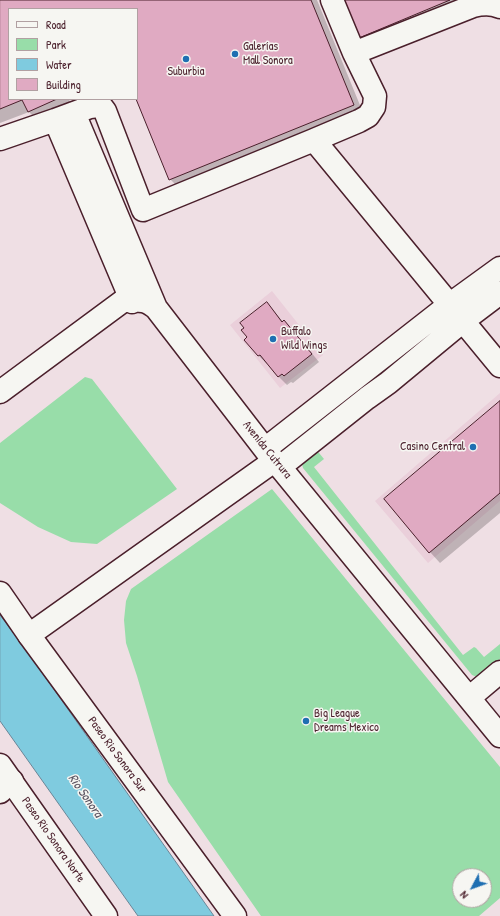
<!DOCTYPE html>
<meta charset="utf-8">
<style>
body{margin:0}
#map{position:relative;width:500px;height:916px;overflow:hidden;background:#efdfe4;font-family:"Patrick Hand",sans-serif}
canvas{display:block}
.legend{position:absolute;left:8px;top:8px;width:130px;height:92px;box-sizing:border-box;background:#f6f6f2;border:1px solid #b1a0a2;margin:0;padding:5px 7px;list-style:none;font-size:12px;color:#4a1f2b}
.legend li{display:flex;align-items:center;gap:8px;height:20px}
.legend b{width:20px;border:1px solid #b1a0a2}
.north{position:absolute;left:452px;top:868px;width:40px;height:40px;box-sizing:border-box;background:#f6f6f2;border:1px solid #b1a0a2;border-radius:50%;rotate:229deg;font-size:11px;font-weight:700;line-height:16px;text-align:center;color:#4a1f2b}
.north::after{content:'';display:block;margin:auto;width:14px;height:18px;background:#1f6fb2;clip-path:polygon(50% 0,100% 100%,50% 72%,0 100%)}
</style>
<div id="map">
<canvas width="500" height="916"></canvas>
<ul class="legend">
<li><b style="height:5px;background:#f6f6f2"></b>Road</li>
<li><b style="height:11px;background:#98dda9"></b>Park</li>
<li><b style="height:11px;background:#7fcbdf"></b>Water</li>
<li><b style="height:11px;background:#e0aac2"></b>Building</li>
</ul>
<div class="north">N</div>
</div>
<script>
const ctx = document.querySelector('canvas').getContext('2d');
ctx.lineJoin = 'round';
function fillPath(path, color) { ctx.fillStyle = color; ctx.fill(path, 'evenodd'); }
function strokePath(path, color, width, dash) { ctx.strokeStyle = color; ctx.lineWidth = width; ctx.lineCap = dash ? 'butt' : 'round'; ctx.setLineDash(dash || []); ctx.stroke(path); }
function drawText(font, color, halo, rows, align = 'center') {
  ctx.font = font + ' "Patrick Hand",sans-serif'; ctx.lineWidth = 3; ctx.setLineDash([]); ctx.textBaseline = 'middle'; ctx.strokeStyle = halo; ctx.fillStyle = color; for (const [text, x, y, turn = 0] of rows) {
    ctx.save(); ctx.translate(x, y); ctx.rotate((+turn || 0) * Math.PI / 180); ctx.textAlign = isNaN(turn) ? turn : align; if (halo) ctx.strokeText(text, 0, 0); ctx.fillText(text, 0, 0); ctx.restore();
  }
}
fillPath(new Path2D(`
 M272,291L323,355L280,388L230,325Z
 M500,393V501L428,563L375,501Z`), '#eacfda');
fillPath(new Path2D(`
 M85,377L92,379L177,489L97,544L71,542L38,527L0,503V443Z
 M315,448L324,459L314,467L463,655L474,647L476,648L484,657L500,644V659L480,675L477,677L472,675L303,468L302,464V460Z
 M272,489L500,767V898L479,916H261L168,782L137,676L126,643L124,620L126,601L131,589ZM460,876H484V900H460Z`), '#98dda9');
const water = new Path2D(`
 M0,615L24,647L214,916H138L0,721Z`);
fillPath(water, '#7fcbdf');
strokePath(water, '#6a8697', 1);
fillPath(new Path2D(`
 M0,0H317L364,115L181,190L170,179L137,99V9H9V99H69L72,108L39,122L29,112L0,123Z
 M344,0H500L370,48L359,38Z
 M267,303L283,322L284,321L292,329L319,362L293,383L291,382L287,385L279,377L268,363L267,364L259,356Z
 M500,402V513L440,563L430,552Z`), '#0003');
const building = new Path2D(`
 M0,0H311L354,105L169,180L136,99H137V9H9V99H57L28,112L22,100L0,109Z
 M343,0H450L359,38Z
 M267,302L282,322L284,320L312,354L284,376L282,374L278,377L260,355L258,356L244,340L247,337L241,330L244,328L240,323Z
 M500,401V493L429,553L384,499Z`);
fillPath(building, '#e0aac2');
strokePath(building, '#4a1f2b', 1);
const minor = new Path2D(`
 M332,0L354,53L375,96L374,107L368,116L359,121L314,140L500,366
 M354,53L473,6C482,4 491,3 500,7
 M74,113L156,308
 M55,120L132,302
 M0,139L55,120L90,107L98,106L102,107L105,111L143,210L314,140
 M0,392L123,301C139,302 142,297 156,308L274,461L280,467L500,736
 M265,449L449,305L500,268
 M280,467L367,398L388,383L463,321L500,293
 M29,635L274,461
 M469,698L500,672
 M0,792L12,781`);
const major = new Path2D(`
 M0,593L29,635L235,916
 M0,765L106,916`);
strokePath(minor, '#4a1f2b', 25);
strokePath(major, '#4a1f2b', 25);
strokePath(minor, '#f6f6f2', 22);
strokePath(major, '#f6f6f2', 22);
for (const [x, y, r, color] of [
 [235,54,4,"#1f6fb2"],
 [186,59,4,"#1f6fb2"],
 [273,339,4,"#1f6fb2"],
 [473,447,4,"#1f6fb2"],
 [306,721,4,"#1f6fb2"]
]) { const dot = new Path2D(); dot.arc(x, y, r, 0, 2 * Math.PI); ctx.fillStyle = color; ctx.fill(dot); strokePath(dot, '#f6f6f2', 1.5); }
drawText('12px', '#4a1f2b', '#f6f6f2', [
 ["Galerías",243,47],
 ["Mall Sonora",243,61],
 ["Suburbia",186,72,"center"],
 ["Buffalo",281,332],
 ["Wild Wings",281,346],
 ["Casino Central",465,447,"right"],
 ["Big League",314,714],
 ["Dreams Mexico",314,728]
], 'left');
drawText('12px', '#4a1f2b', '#f6f6f2', [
 ["Avenida Cutrura",267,450,51],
 ["Paseo Rio Sonora Sur",117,755,54],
 ["Paseo Rio Sonora Norte",53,840,55]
]);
drawText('italic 13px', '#5a5361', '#f6f6f2', [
 ["Rio Sonora",85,796,55]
]);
</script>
